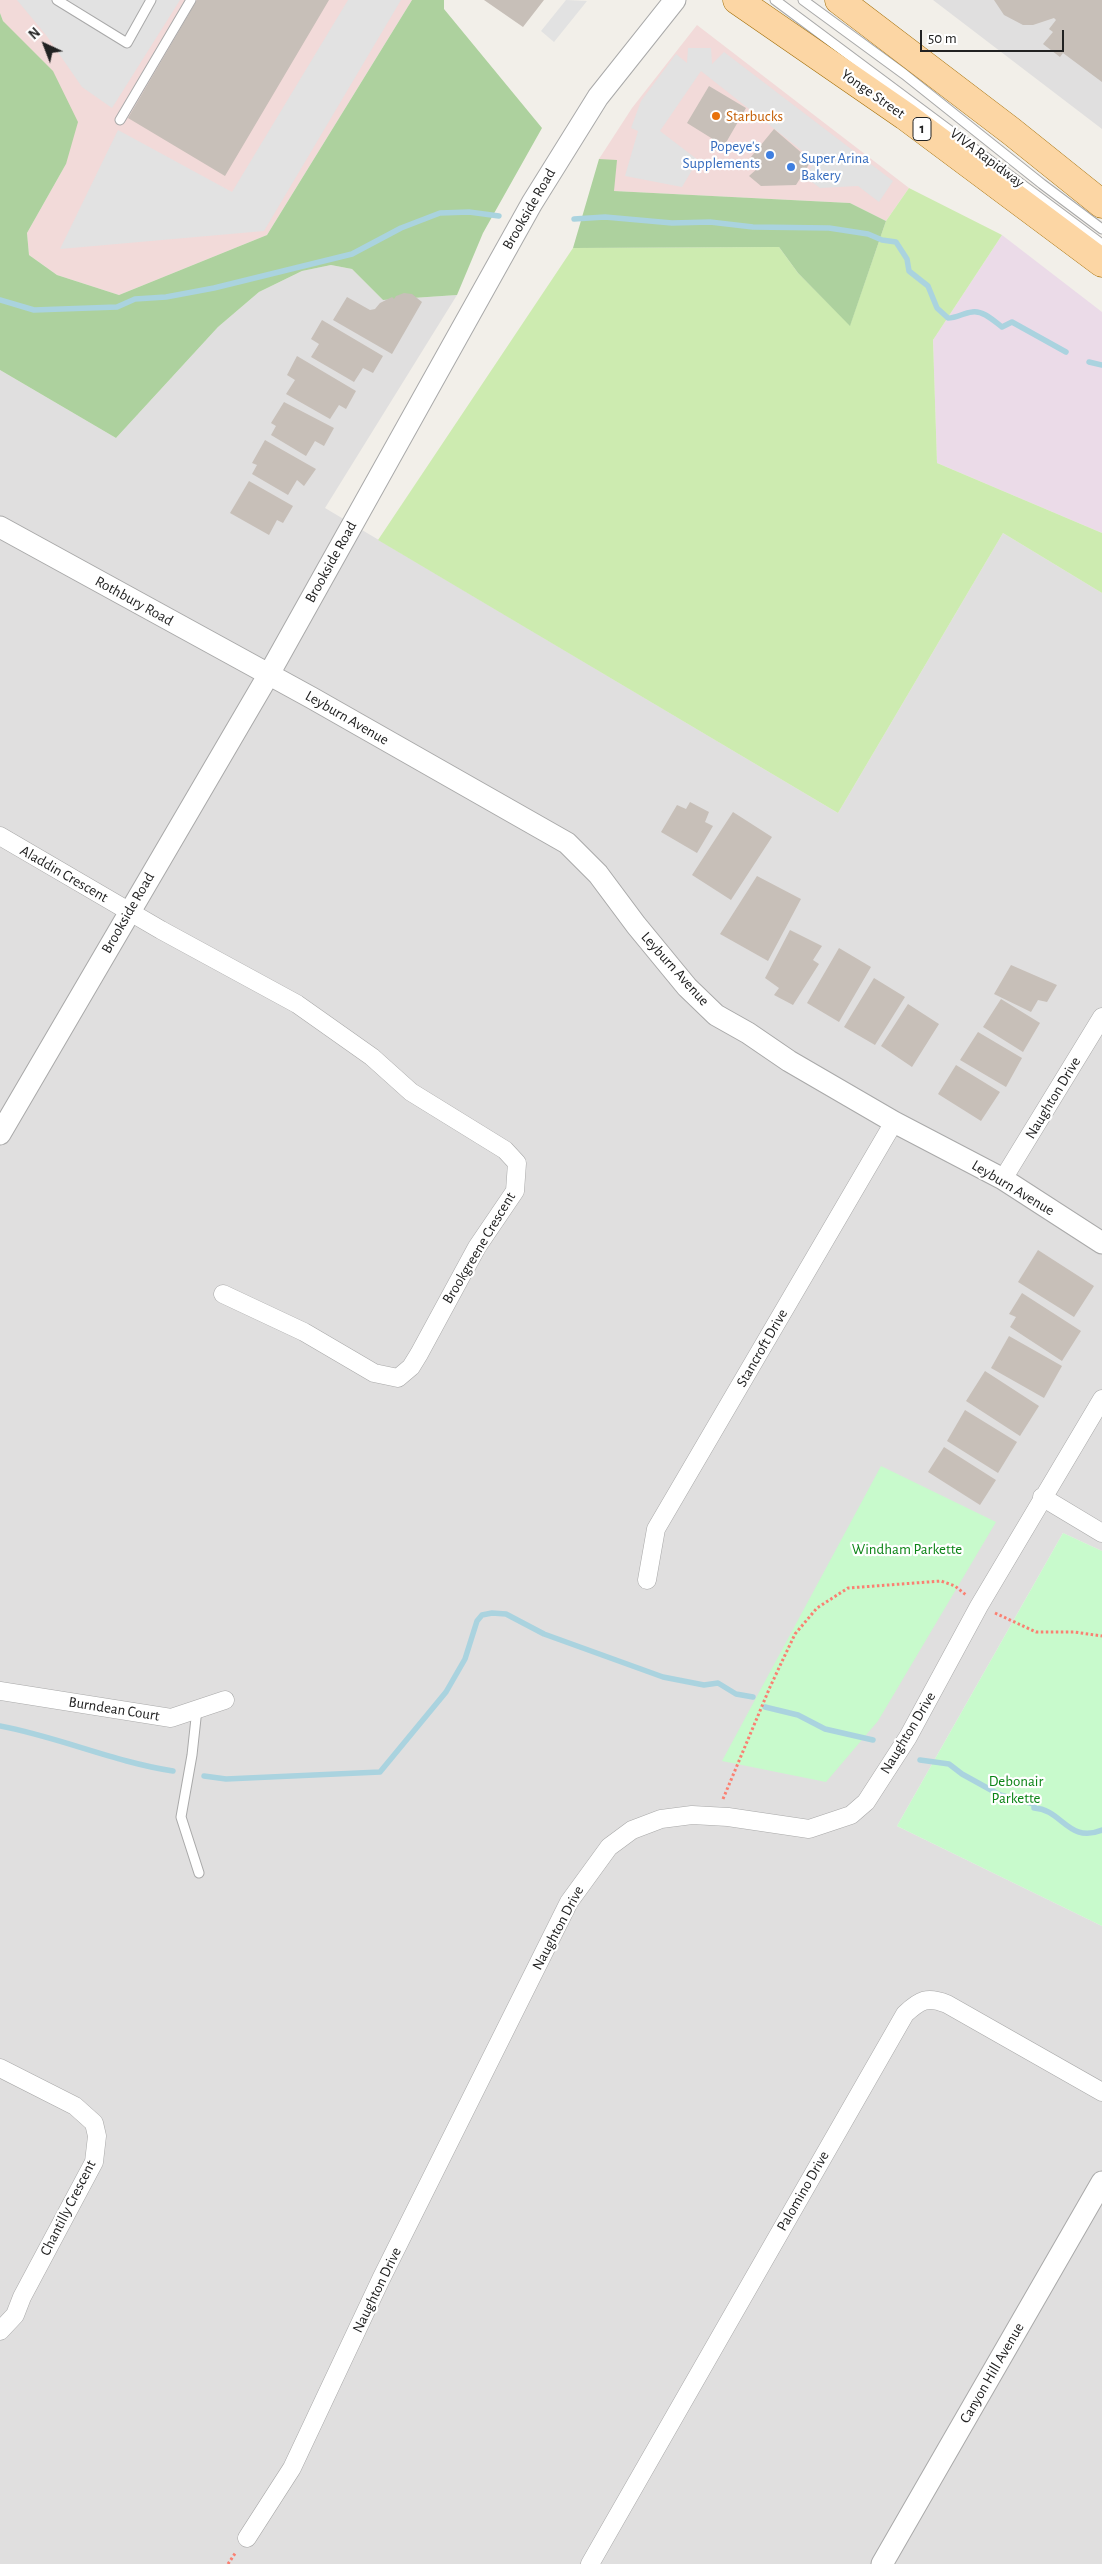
<!DOCTYPE html>
<style>
body{margin:0}
#map{position:relative;width:1102px;height:2564px;overflow:hidden;background:#f2efe9;font-family:"Alegreya Sans",sans-serif}
canvas{display:block}
.north{position:absolute;left:20px;top:20px;width:50px;height:50px;-webkit-text-stroke:4px #fff;paint-order:stroke;rotate:317deg;font-size:14px;font-weight:700;line-height:20px;text-align:center;color:#222}
.north::after{content:'';display:block;margin:auto;width:18px;height:22px;background:#222;clip-path:polygon(50% 0,100% 100%,50% 72%,0 100%)}
.scale{position:absolute;left:920px;top:30px;width:144px;height:22px;box-sizing:border-box;border:2px solid #222;border-top:0;padding-left:6px;font-size:15px;line-height:18px;white-space:nowrap;color:#222;-webkit-text-stroke:4px #fff;paint-order:stroke}
</style>
<div id="map">
<canvas width="1102" height="2564"></canvas>
<div class="north">N</div>
<div class="scale">50 m</div>
</div>
<script>
const ctx = document.querySelector('canvas').getContext('2d');
ctx.lineJoin = 'round';
function fillPath(path, color) { ctx.fillStyle = color; ctx.fill(path, 'evenodd'); }
function strokePath(path, color, width, dash) { ctx.strokeStyle = color; ctx.lineWidth = width; ctx.lineCap = dash ? 'butt' : 'round'; ctx.setLineDash(dash || []); ctx.stroke(path); }
function drawText(font, color, halo, rows, align = 'center') {
  ctx.font = font + ' "Alegreya Sans",sans-serif'; ctx.lineWidth = 4.5; ctx.setLineDash([]); ctx.textBaseline = 'middle'; ctx.strokeStyle = halo; ctx.fillStyle = color; for (const [text, x, y, turn = 0] of rows) {
    ctx.save(); ctx.translate(x, y); ctx.rotate((+turn || 0) * Math.PI / 180); ctx.textAlign = isNaN(turn) ? turn : align; if (halo) ctx.strokeText(text, 0, 0); ctx.fillText(text, 0, 0); ctx.restore();
  }
}
fillPath(new Path2D(`
 M933,0H1102V129Z
 M331,265L352,269L383,300L457,295L325,508L838,813L1003,533L1102,593V1551L1063,1533L897,1826L1102,1926V2564H0V370L116,438L218,327L259,292L302,271Z`), '#e0dfdf');
fillPath(new Path2D(`
 M0,0H412L267,235L119,295L57,275L29,255L27,233L66,164L3,21L0,13Z
 M697,25L909,188L886,221L850,203L613,191L599,159L632,108Z`), '#f2dad9');
fillPath(new Path2D(`
 M1002,235L1102,312V533L937,463L933,340Z`), '#ebdbe8');
fillPath(new Path2D(`
 M909,188L1002,235L933,340L937,463L1102,533V593L1003,533L838,813L378,540L573,248L779,247L798,273L850,325L886,221Z`), '#cdebb0');
fillPath(new Path2D(`
 M412,0H444V9L542,128L483,233L457,295L383,300L352,269L331,265L302,271L259,292L218,327L116,438L0,370V13L3,21L53,71L78,122L66,164L27,233L29,255L57,275L119,295L267,235Z
 M599,159L617,160L614,191L850,203L886,221L850,326L798,273L779,247L573,248Z`), '#add19e');
fillPath(new Path2D(`
 M881,1466L996,1522L878,1721L826,1782L722,1761Z
 M1063,1533L1102,1551V1926L897,1826Z`), '#c8facc');
fillPath(new Path2D(`
 M17,0H180L112,108L82,87L46,35Z
 M348,0H401L264,231L60,249L118,130L232,192Z
 M566,0L587,1L554,42L541,31Z
 M688,48H711L712,64L724,52L893,181L879,202L858,186L820,188L805,177L815,161L701,71L660,131L698,160L682,187L625,176L638,131L631,128L641,101L676,54L687,63Z`), '#e2e2e2');
strokePath(new Path2D(`
 M574,219L605,217L672,223L710,222L753,227L829,228L868,234L882,240L896,242L907,259L909,271L928,286L937,308L948,318C957,318 963,313 972,312C983,310 994,321 1002,327L1012,322L1066,352
 M0,300L34,310L117,307L135,299L166,297L214,288L352,254L401,228L440,213L469,212L499,216
 M1089,362L1102,365
 M765,1707L798,1715L825,1729L873,1740
 M0,1726C59,1737 114,1762 173,1771
 M920,1760L949,1764L962,1774L1000,1795L1034,1804V1808C1062,1809 1068,1844 1102,1830
 M204,1776L226,1779L380,1772L446,1692L465,1659L477,1621L482,1615L492,1613L506,1614L544,1634L663,1677L704,1685L718,1683L736,1694L753,1697`), '#aad3df', 5.5);
fillPath(new Path2D(`
 M197,0H329L225,176L128,118Z
 M484,0H544L523,27Z
 M994,0H1102V82L1063,53L1060,57L1043,44L1053,32L1049,29L1056,20L1054,18L1033,25H1023L1004,15Z
 M709,86L746,108L724,146L687,123Z
 M774,129L811,161L796,185L761,186L749,176L758,168L746,163Z
 M404,293L412,294L422,302L392,354L333,320L347,297L370,310L375,309L380,303L392,297L394,299L396,296Z
 M322,320L383,356L373,373L363,368L354,382L311,357L319,344L311,339Z
 M297,356L356,391L346,409L339,405L330,419L286,394L295,380L287,375Z
 M284,402L334,428L324,446L315,441L306,456L271,435L276,426L271,423Z
 M265,440L316,469L304,486L297,480L288,495L252,474L257,465L252,463Z
 M249,481L293,506L283,523L277,520L269,535L230,513Z
 M690,802L709,812L705,822L713,826L697,853L661,832L677,805L686,809Z
 M733,812L772,837L731,900L692,875Z
 M757,876L801,899L768,961L720,934Z
 M790,930L822,946L813,960L819,964L793,1005L774,995L779,988L765,978Z
 M839,948L871,967L839,1022L807,1003Z
 M1011,965L1057,985L1047,1002L1038,1000L1031,1012L994,994Z
 M874,978L905,997L875,1045L844,1027Z
 M1001,999L1040,1023L1023,1052L983,1027Z
 M908,1004L939,1024L912,1067L881,1046Z
 M978,1032L1022,1058L1006,1087L960,1060Z
 M956,1065L1000,1092L981,1121L938,1094Z
 M1038,1250L1094,1286L1074,1317L1018,1282Z
 M1022,1293L1081,1331L1062,1361L1010,1327L1016,1317L1009,1314Z
 M1009,1336L1062,1366L1044,1398L991,1368Z
 M985,1371L1039,1406L1020,1436L966,1401Z
 M965,1410L1017,1442L998,1473L947,1441Z
 M944,1447L996,1480L980,1505L928,1472Z`), '#c7bfb8');
const service = new Path2D(`
 M57,0L127,43L151,0
 M775,0L1102,244
 M803,0L904,74L1042,184L1102,229
 M120,120L191,0
 M197,1709L192,1755L181,1817L199,1873`);
const minor = new Path2D(`
 M0,836L161,930L297,1004L372,1057L411,1092L505,1150L517,1163L515,1191L477,1247L419,1354L411,1367L398,1378L374,1373L304,1332L223,1294
 M1003,1179L1102,1017
 M1042,1497L1102,1533
 M647,1580L656,1529L894,1122
 M0,1691L171,1718L225,1700
 M0,2068L75,2106L94,2123L97,2136L94,2162L22,2297L15,2315L0,2331
 M247,2538L292,2468L381,2279L569,1902L609,1847L632,1830L661,1819L692,1815L728,1817L809,1829L851,1815L866,1802L908,1737L979,1606L1102,1399
 M590,2564L905,2014C920,2000 927,1996 947,2004L1102,2092`);
const tertiary = new Path2D(`
 M0,527L312,698L567,843L598,874L636,925L687,987L716,1015L748,1033L789,1061L894,1122L1003,1179L1102,1243
 M0,1134L269,674L532,203L598,97L675,0
 M882,2564L1102,2182`);
const primary = new Path2D(`
 M737,0L905,116L1102,263
 M839,0L1011,131L1102,204`);
strokePath(service, '#a9a9a9', 11);
strokePath(minor, '#a9a9a9', 19);
strokePath(tertiary, '#a9a9a9', 23);
strokePath(primary, '#a06b00', 29);
strokePath(new Path2D(`
 M995,1613L1036,1632H1074L1102,1636
 M723,1799L770,1687L795,1634L817,1608L848,1588L941,1581L955,1586L966,1595
 M228,2564L236,2552`), '#fa8072', 3, [2.5, 2.5]);
strokePath(service, '#fff', 9);
strokePath(minor, '#fff', 18);
strokePath(tertiary, '#fff', 21);
strokePath(primary, '#fcd6a4', 28);
for (const [x, y, r, color] of [
 [716,116,5,"#e8710a"],
 [770,155,5,"#3f7fe0"],
 [791,167,5,"#3f7fe0"]
]) { const dot = new Path2D(); dot.arc(x, y, r, 0, 2 * Math.PI); ctx.fillStyle = color; ctx.fill(dot); strokePath(dot, '#fff', 2); }
for (const [x, y, w] of [
 [922,129,18]
]) { const box = new Path2D(); box.roundRect(x - w / 2, y - 11.5, w, 23, 4); ctx.fillStyle = '#fff'; ctx.fill(box); strokePath(box, '#222', 1); }
drawText('bold 14px', '#222', null, [
 ["1",922,129]
]);
drawText('15px', '#222', '#fff', [
 ["Yonge Street",873,94,35],
 ["VIVA Rapidway",987,158,37],
 ["Brookside Road",529,209,-60],
 ["Brookside Road",331,562,-61],
 ["Rothbury Road",134,601,29],
 ["Leyburn Avenue",347,718,30],
 ["Aladdin Crescent",64,874,30],
 ["Brookside Road",128,913,-60],
 ["Leyburn Avenue",675,969,48],
 ["Naughton Drive",1053,1098,-59],
 ["Leyburn Avenue",1013,1188,31],
 ["Brookgreene Crescent",479,1248,-59],
 ["Stancroft Drive",762,1348,-60],
 ["Burndean Court",114,1709,9],
 ["Naughton Drive",908,1733,-59],
 ["Naughton Drive",558,1928,-62],
 ["Palomino Drive",803,2191,-60],
 ["Chantilly Crescent",68,2208,-63],
 ["Naughton Drive",377,2290,-64],
 ["Canyon Hill Avenue",992,2373,-60]
]);
drawText('15px', '#c56008', '#fff', [
 ["Starbucks",726,116]
], 'left');
drawText('15px', '#366cbe', '#fff', [
 ["Popeye's",760,146],
 ["Supplements",760,163],
 ["Super Arina",801,158,"left"],
 ["Bakery",801,175,"left"]
], 'right');
drawText('15px', '#0c8416', '#fff', [
 ["Windham Parkette",907,1549],
 ["Debonair",1016,1781],
 ["Parkette",1016,1798]
]);
</script>
